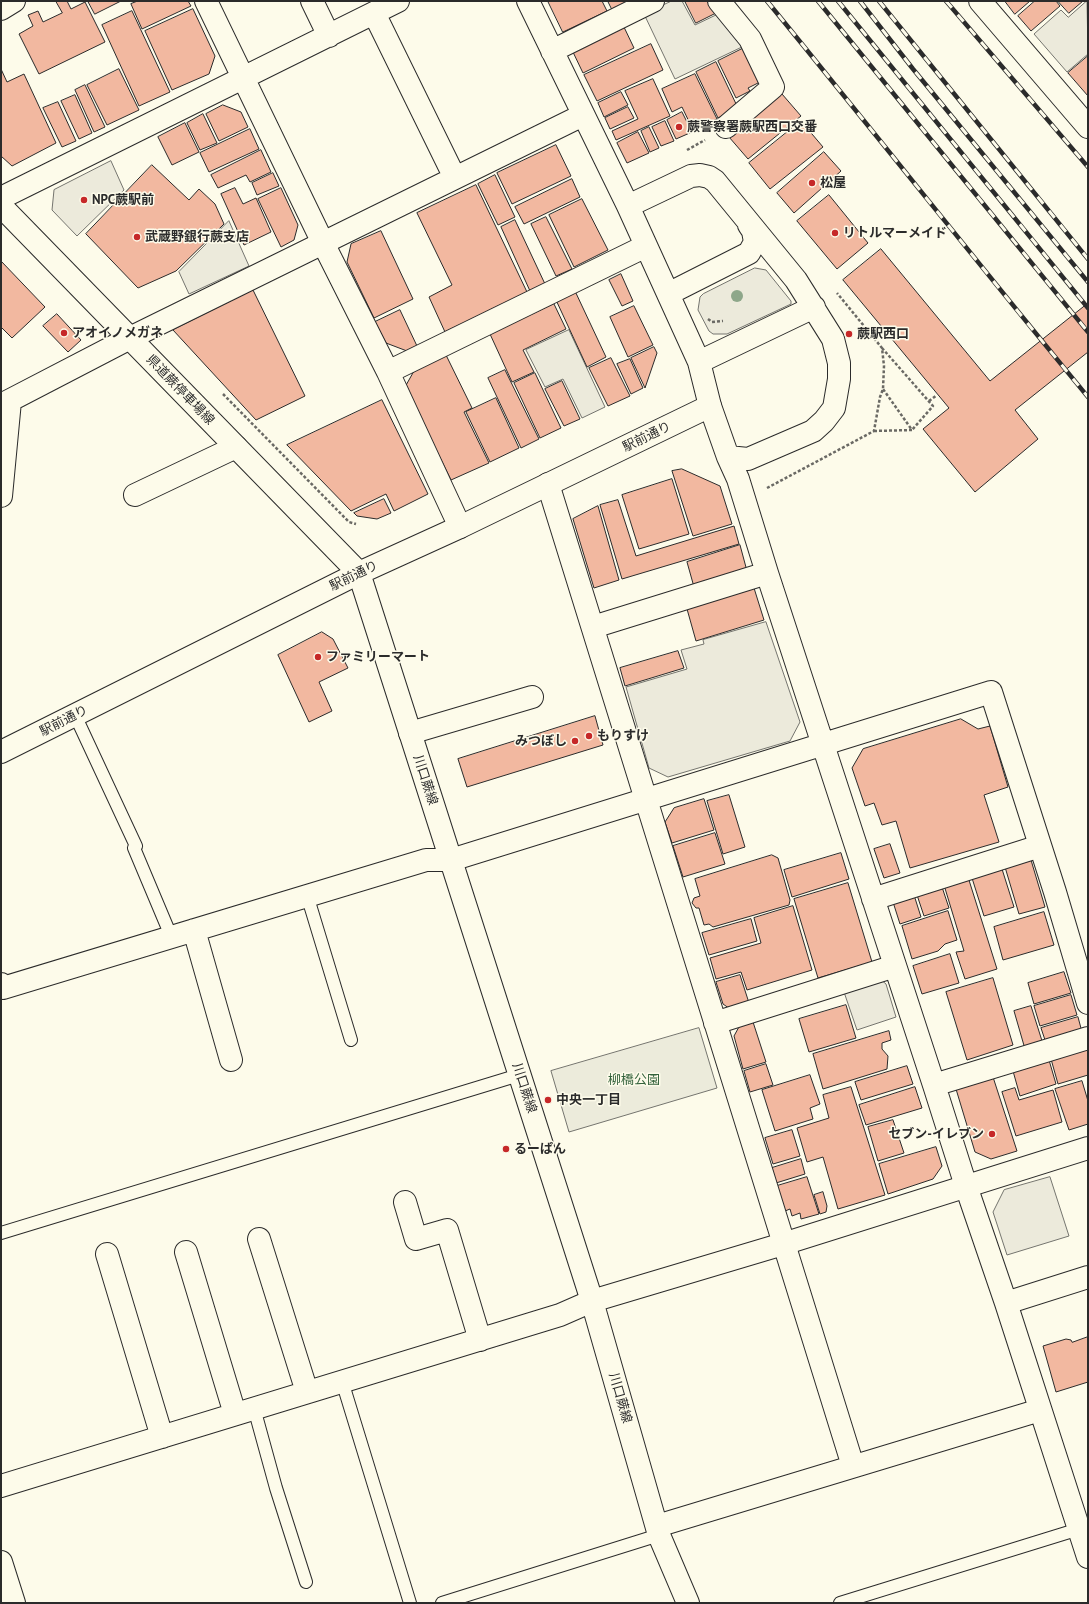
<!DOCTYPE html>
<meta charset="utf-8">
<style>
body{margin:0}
#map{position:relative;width:1089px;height:1604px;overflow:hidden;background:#fdfbea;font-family:"PT Sans",sans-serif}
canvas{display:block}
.frame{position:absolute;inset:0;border:2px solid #2b2b2b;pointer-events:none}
</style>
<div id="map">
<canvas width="1089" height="1604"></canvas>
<div class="frame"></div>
</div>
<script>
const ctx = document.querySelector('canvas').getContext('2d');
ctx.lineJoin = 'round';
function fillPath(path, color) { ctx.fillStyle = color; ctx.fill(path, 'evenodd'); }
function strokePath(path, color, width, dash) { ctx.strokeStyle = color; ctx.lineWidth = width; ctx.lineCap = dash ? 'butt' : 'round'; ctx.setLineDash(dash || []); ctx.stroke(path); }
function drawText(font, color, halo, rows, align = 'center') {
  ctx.font = font + ' "PT Sans","Noto Sans JP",sans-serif'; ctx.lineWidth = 3; ctx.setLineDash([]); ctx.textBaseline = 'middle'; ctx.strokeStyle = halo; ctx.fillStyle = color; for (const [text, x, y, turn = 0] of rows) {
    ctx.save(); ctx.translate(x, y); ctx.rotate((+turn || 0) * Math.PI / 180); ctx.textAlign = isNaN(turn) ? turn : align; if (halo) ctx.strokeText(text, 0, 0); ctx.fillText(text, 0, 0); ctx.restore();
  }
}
const green = new Path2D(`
 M699,1028L717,1088L569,1132L551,1071Z`);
fillPath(green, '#ecebdb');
strokePath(green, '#74746e', 1);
const parking = new Path2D(`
 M672,1H682L695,25L718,14L744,46L675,79L644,14Z
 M1087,1L1088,54L1067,72L1034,34L1061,10L1068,17Z
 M111,161L124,190L77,236L52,210L54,190Z
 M229,221L249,266L189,294L179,272Z
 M755,268L766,270L791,301V304L727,334H713L709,331L698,310L700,297L703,294Z
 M569,330L605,407L582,418L563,379L545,387L526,350Z
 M766,622L800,722L790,741L668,777L649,768L626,687L687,669L681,650L704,644L703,640Z
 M880,979L886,984L896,1017L857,1030L844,992Z
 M1050,1177L1069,1236L1007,1255L993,1212L1004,1190Z`);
fillPath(parking, '#eceadb');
strokePath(parking, '#74746e', 1);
const building = new Path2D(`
 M56,1H67L71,9L85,2L105,42L39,74L19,34L33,26L28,15L38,11L43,22L62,13Z
 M88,1H121L95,14Z
 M138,1H188L191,6L142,29L131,4Z
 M548,1H602L607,11L563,32Z
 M608,1H630L612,9Z
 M685,1H707L716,13L696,23Z
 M1005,1H1030L1015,14Z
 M1035,1H1056L1060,6L1031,31L1018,16Z
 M1058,1H1083L1069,13Z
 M193,9L215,56L209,74L172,90L145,31Z
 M132,11L170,92L139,106L102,25Z
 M623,25L634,48L583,73L572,50Z
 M651,44L663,70L597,101L584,75Z
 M744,48L760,82L748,88L750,91L736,98L718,61Z
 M1088,56V96L1068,73Z
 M716,62L738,108L718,118L696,72Z
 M1,69L7,82L24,74L56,143L12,166L1,156Z
 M119,69L139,110L107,125L87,85Z
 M695,74L717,119L693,130L682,107L672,112L662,89Z
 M653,79L670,116L616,140L612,131L638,119L625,91Z
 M85,85L105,127L94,132L75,90Z
 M621,92L628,105L604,117L598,103Z
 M782,94L801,116L748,159L729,137Z
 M75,95L92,133L79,139L61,101Z
 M58,102L76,141L62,147L43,108Z
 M223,105L241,112L248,127L219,141L206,114Z
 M628,107L634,118L610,129L605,118Z
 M682,112L692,132L676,139L667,120Z
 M203,114L217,143L200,150L187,123Z
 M665,121L674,141L661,146L652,127Z
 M801,121L823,147L770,189L749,163Z
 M185,123L199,152L172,165L158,137Z
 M649,127L659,148L650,152L641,131Z
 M250,129L259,149L209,172L200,153Z
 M638,132L649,153L627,163L617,143Z
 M556,145L571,176L512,204L497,173Z
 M261,150L271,172L250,182L246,175L218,188L211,175Z
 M824,152L841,171L794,213L777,193Z
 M152,165L189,200L199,189L215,204L224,224L176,271L138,288L86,234Z
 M273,173L279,186L257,195L252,183Z
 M495,175L515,217L498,225L478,184Z
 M572,179L580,197L524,224L515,207Z
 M476,185L527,292L445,332L429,297L452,285L417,213Z
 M235,188L243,204L256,198L271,232L244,245L221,194Z
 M281,188L298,225L294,240L281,247L258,199Z
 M829,195L868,243L837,269L797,221Z
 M582,199L608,250L574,267L549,215Z
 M546,217L572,269L556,276L531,224Z
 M515,220L545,284L530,291L501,227Z
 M381,231L413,299L374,318L347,262L351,244Z
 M881,249L990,381L1088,303V352L1015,410L1038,439L975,492L923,429L949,408L843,280Z
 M1,261L45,307L12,338L1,327Z
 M621,274L633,301L622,306L609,280Z
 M253,290L305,396L256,420L173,330Z
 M575,291L606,357L587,367L556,300Z
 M554,304L566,329L523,350L534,372L512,382L490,334Z
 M634,306L653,345L628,357L610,317Z
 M400,310L417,346L407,351L386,343L375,322Z
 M57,314L81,340L68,352L43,326Z
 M654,347L657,353L645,388L631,358Z
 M446,355L472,408L464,412L489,463L451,480L405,387L414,371Z
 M611,358L630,396L608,406L589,368Z
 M630,359L643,388L631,394L617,364Z
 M505,370L539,439L521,448L488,378Z
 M535,373L561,428L540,438L514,383Z
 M562,381L580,419L564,426L545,389Z
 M496,398L519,448L490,462L466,412Z
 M382,400L428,494L394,511L386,494L351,511L287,445Z
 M682,469L720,486L732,524L693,536L672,471Z
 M672,479L689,534L639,549L622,495Z
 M384,499L391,513L377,519L357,516L354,513Z
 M618,500L636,556L734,526L739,544L622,579L600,505Z
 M598,506L619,580L594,588L573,519Z
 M740,545L747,571L694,587L687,562Z
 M754,588L764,620L696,641L687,609Z
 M322,632L333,639L348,668L319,682L332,711L309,722L278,655Z
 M678,651L684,668L625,686L620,668Z
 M595,716L603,745L467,787L458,759Z
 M961,719L978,729L990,726L1008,787L984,795L999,842L910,868L896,821L882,825L874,803L865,806L852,768L863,749Z
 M729,795L745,847L723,854L707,801Z
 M704,799L714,830L672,843L665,822L674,808Z
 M715,833L725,864L683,877L673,846Z
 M890,844L900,873L884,878L874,849Z
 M841,853L849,879L792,897L784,870Z
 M772,855L778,858L790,900L789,905L713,927L709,924L704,925L699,908H696L692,903L694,898L700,896L695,879Z
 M1031,860L1045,907L1019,914L1005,867Z
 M1002,869L1014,907L984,916L972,878Z
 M968,877L997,969L965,979L956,952L964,951L944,885Z
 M848,883L872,962L818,978L794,899Z
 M942,887L949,908L924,916L917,895Z
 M914,895L921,917L900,924L893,902Z
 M793,906L812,970L747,990L741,972L716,979L710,958L761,943L754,918Z
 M948,911L957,940L945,944L938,951L912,959L902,926Z
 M1044,912L1054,945L1003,960L994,927Z
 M751,919L757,941L709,955L702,933Z
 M950,954L959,983L922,994L913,966Z
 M1064,972L1071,993L1034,1004L1028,983Z
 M740,975L750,1006L733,1011L723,1004L716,982Z
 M993,978L1013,1045L967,1060L946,992Z
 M1071,995L1077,1015L1040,1026L1034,1006Z
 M846,1005L856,1038L809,1052L799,1019Z
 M1031,1006L1043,1044L1025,1049L1014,1011Z
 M1078,1017L1082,1032L1046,1043L1041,1028Z
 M753,1022L766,1062L743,1069L734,1036L740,1025Z
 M889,1031L891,1040L882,1043V1049L888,1056L887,1069L823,1089L813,1054Z
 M1088,1048V1075L1058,1084L1051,1059Z
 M1049,1060L1056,1084L1020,1096L1013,1071Z
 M766,1064L773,1085L750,1092L744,1071Z
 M907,1066L913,1084L861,1100L855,1082Z
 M810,1075L820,1104L810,1108L813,1119L775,1131L762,1090Z
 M993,1077L1017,1151L991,1159L975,1152L956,1089Z
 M1082,1081L1088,1101V1124L1069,1130L1055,1089Z
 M851,1087L885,1195L838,1209L823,1157L807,1162L797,1128L829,1118L823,1095Z
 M915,1087L922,1108L866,1125L859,1105Z
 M1015,1088L1019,1100L1053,1090L1062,1122L1016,1136L1002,1092Z
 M893,1120L904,1153L878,1161L868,1127Z
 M792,1130L800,1156L773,1164L765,1138Z
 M936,1147L942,1166L933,1179L888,1194L879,1164Z
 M801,1159L805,1174L776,1183L772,1168Z
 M807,1177L819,1214L801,1219L800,1213L792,1216L790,1209L785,1211L777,1186Z
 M823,1192L827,1206L826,1212L820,1214L814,1195Z
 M1088,1337V1382L1056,1392L1043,1346L1066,1339L1071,1340L1072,1342Z`);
fillPath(building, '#f2b8a0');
strokePath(building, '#2b2b2b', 1);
const lane = new Path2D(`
 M75,715L136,846L134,848L171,936
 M307,895L351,1040
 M1,1233L519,1075
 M342,1381L410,1603
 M254,1408L276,1488L306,1582
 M442,1603L659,1535
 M840,1603L1079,1529`);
const street = new Path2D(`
 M206,1L323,243L388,372L460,527
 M312,1L329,36
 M528,1L628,206L699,362L710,406L728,457L738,479L767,573L934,1085L966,1186L1006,1303L1088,1557
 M719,1L750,39L773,87L726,127
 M980,1L1088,127
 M1,9L14,1
 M374,13L455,178
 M552,51L653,1
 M1,198L398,1
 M628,206L691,176L700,175L709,177L715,181L796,280L833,339L839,363V379L834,408L824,421L813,431L748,459L728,457
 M668,294L749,253L755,242L753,231L749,225
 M699,362L814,307
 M388,372L646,246
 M1,405L130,338L583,115
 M548,484L853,1466
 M135,495L236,447
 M1,496L10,401
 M593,627L767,573
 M410,733L532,697
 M1,752L359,573
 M873,899L1040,846
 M194,930L231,1060
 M1,984L3,988L426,860H451L991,692L1055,892L1088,1003
 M715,1023L895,966
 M934,1085L1088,1038
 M405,1202L416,1239L447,1230L480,1340
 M259,1239L307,1392
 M186,1252L235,1414
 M107,1254L162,1437
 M1006,1303L1088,1277
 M1,1486L560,1315L592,1301
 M657,1526L1040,1410
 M1,1562L14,1603`);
const secondary = new Path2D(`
 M1,206L359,573L592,1301L659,1535L688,1603
 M359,573L460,527L710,406
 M592,1301L783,1244L1088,1148`);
strokePath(lane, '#2b2b2b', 14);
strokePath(street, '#2b2b2b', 24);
strokePath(secondary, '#2b2b2b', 24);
strokePath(new Path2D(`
 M687,150L705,140
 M708,319L712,322L723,321
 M882,348L933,406L912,430
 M223,394L349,522L356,524
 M929,401L937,395
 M874,431L912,430L883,389
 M767,488L874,431L880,397L883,389L884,366L882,348L837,293`), '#6a6964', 2.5, [3, 2]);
strokePath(lane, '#fdfbea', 12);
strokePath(street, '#fdfbea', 22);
strokePath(secondary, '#fdfbea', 22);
const rail = new Path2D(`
 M767,1C874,132 980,266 1088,397
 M818,1L1088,332
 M838,1L1088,308
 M860,1L913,69L1088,282
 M879,1L1088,259
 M946,1L1088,167`);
strokePath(rail, '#2b2b2b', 4.5);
strokePath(rail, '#fdfbea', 3, [9]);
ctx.fillStyle = '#8ea78a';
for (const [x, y] of [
 [737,296]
]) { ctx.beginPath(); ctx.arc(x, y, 6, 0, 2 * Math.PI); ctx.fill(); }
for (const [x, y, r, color] of [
 [679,127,4,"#c62828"],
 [812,183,4,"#c62828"],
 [84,200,4,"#c62828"],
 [835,233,4,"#c62828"],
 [137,237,4,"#c62828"],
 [64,333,4,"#c62828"],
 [849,334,4,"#c62828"],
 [318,657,4,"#c62828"],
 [589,736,4,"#c62828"],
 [575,741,4,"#c62828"],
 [548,1100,4,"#c62828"],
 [992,1134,4,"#c62828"],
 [506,1149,4,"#c62828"]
]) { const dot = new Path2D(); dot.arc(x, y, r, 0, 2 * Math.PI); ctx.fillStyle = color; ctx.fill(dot); strokePath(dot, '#fdfbea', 1.5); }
drawText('bold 13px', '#2b2b2b', '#fdfbea', [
 ["蕨警察署蕨駅西口交番",687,127],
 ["松屋",820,183],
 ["NPC蕨駅前",92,200],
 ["リトルマーメイド",843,233],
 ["武蔵野銀行蕨支店",145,237],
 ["アオイノメガネ",72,333],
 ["蕨駅西口",857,334],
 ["ファミリーマート",326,657],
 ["もりすけ",597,736],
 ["みつぼし",567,741,"right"],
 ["中央一丁目",556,1100],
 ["セブン-イレブン",984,1134,"right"],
 ["るーぱん",514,1149]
], 'left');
drawText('13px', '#2b2b2b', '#fdfbea', [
 ["県道蕨停車場線",180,390,46],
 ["駅前通り",647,437,-26],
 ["駅前通り",354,576,-26],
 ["駅前通り",64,721,-27],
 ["川口蕨線",425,780,72],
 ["川口蕨線",524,1088,72],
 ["川口蕨線",620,1398,74]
]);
drawText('13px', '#34623c', '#fdfbea', [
 ["柳橋公園",634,1080]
]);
</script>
